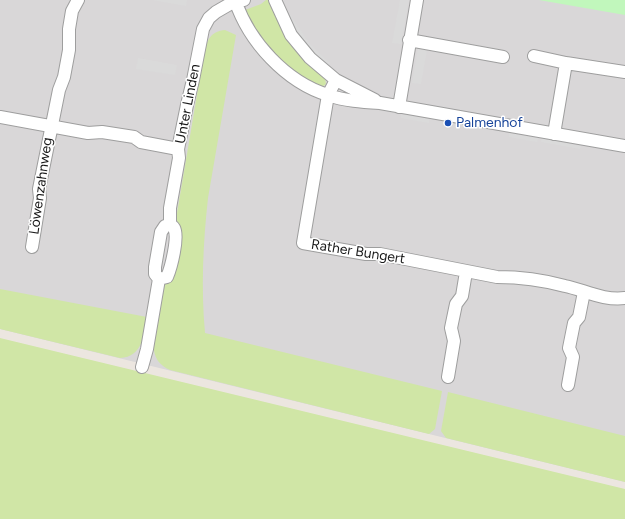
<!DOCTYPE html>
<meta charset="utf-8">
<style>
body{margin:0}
canvas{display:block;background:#ece6e0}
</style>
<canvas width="625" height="519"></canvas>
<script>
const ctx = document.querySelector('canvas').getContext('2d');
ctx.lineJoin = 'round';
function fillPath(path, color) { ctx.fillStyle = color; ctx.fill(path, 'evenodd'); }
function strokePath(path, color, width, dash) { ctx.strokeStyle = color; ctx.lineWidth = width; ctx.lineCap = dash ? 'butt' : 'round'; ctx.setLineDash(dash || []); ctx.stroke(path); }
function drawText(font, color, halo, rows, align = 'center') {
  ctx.font = font + ' Figtree,sans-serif'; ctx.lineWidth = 3; ctx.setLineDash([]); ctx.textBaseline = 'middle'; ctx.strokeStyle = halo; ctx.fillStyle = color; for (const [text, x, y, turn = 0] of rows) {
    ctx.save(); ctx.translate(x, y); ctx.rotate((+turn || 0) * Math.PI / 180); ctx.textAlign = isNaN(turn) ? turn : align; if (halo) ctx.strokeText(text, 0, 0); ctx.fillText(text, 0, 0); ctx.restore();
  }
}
fillPath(new Path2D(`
 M0,0H625V482L0,329Z`), '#d9d7d8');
fillPath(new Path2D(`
 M266,0H270L325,78L326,84L322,87L298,75L277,58L256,32L245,10L261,4Z
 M225,30L236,35L208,198C203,243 201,288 205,333L442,391L435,429L429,434L170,370C160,366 153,357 154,346L165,282L173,276L181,228L176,219L204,53C207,40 211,31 225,30Z
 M0,289L147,317C144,334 143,357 120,358L0,329Z
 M0,338L625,489V519H0Z
 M448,392L625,436V482L446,438L441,431Z`), '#d0e6a6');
fillPath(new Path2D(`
 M539,0H625V15Z`), '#c1f7bc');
fillPath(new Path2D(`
 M152,0H187L186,6Z
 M400,0H409L401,44L392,43Z
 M290,14L309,43L330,63L327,66L300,39L286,16Z
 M418,48L427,50L421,84L412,83Z
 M138,58L177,65L175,75L136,69Z
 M401,114L429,119V123L401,118Z
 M509,133L538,138L537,142L509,137Z
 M542,138L581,146L580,149L541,142Z`), '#dadada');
const street = new Path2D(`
 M235,0C249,42 286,82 328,95C345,101 362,102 380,103L625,146
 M275,0L291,35L310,58L336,80L375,100
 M409,40L503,57
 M534,56L566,63L625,72
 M336,80L328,95L303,243L366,254H380L497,277C519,277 543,280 565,286C584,290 604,301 625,298
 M399,107L417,0
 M0,117L88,133L102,132L134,137L141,142L178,149
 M554,134L566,63
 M32,247L40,198L39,189L59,90L64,77L69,50V29L72,11L78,0
 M159,279L167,277C171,268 179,237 174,228C173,226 171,225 170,224
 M142,367L147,349L159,279L155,274V267L161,232L165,226L170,224V208L179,158L178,149L187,105L193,80L203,29L209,18L216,12L235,1L244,0
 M448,377L454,341L451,328L456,304L462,296L466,272
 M568,385L573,357L569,348L574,323L579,317L584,292`);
strokePath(street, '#9e9e9e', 14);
strokePath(street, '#fff', 12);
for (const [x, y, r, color] of [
 [448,123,4,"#1a4fb4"]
]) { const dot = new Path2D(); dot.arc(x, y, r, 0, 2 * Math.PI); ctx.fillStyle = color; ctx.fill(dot); strokePath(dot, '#fff', 1.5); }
drawText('14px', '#1a1a1a', '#fff', [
 ["Unter Linden",188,104,-79],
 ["Löwenzahnweg",41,186,-82],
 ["Rather Bungert",358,252,9]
]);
drawText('14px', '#164399', '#fff', [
 ["Palmenhof",456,123]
], 'left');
</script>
